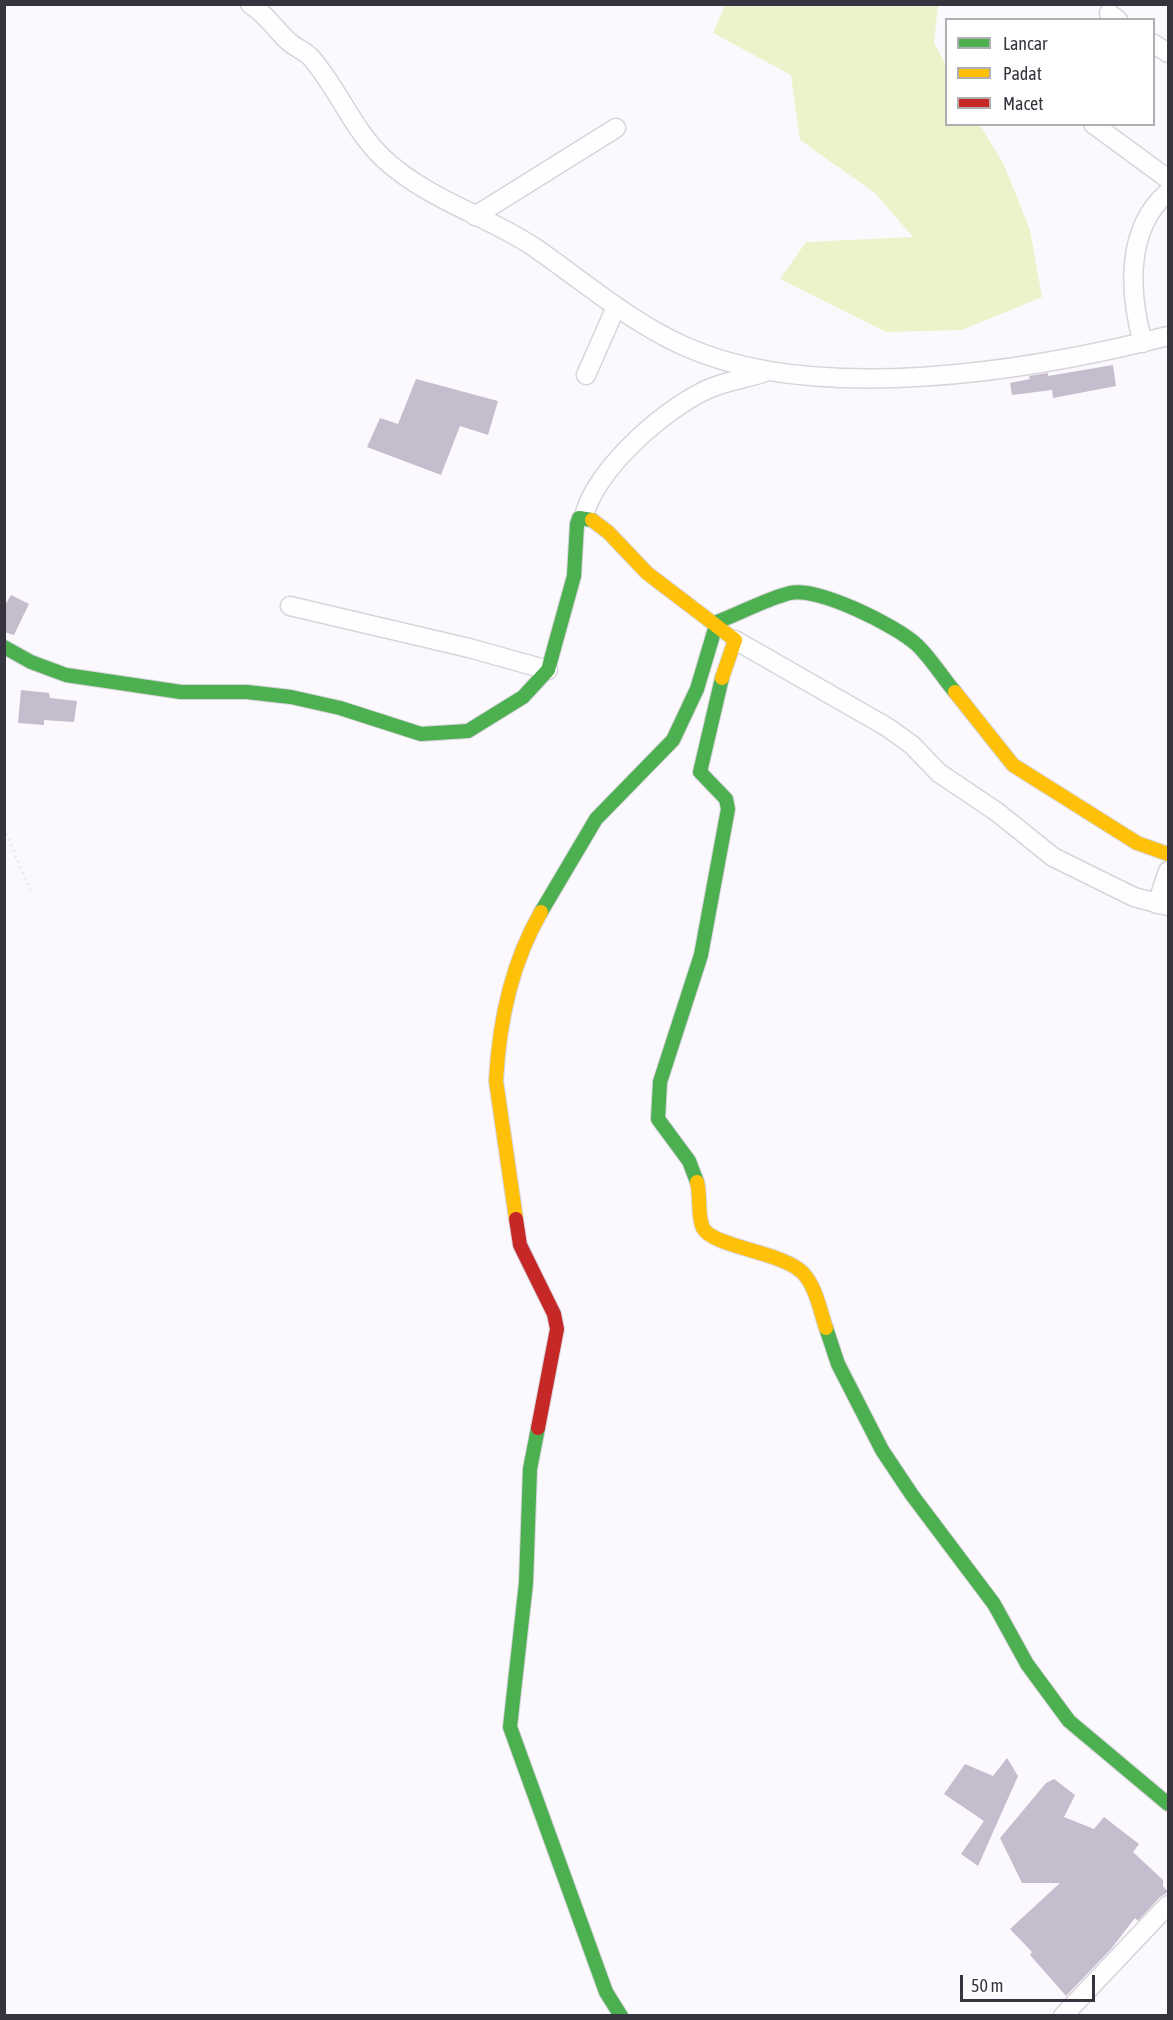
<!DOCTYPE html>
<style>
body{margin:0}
#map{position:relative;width:1173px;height:2020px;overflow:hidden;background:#fbf9fd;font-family:"Asap Condensed",sans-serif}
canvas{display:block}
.frame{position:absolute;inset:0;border:6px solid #38343f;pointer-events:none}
.legend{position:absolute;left:945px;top:18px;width:210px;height:108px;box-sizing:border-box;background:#fff;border:2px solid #afaeb2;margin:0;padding:8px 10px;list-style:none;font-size:18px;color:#38343f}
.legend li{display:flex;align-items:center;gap:12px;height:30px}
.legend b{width:30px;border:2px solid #afaeb2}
.scale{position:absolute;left:960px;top:1975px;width:135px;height:27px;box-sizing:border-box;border:3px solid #38343f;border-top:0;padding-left:8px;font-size:18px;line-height:21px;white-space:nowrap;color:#38343f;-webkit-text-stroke:4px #fff;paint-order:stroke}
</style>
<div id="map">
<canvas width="1173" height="2020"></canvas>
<div class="frame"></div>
<ul class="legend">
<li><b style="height:8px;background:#4caf50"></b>Lancar</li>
<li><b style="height:8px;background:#ffc107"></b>Padat</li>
<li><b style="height:8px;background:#c62828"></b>Macet</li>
</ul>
<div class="scale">50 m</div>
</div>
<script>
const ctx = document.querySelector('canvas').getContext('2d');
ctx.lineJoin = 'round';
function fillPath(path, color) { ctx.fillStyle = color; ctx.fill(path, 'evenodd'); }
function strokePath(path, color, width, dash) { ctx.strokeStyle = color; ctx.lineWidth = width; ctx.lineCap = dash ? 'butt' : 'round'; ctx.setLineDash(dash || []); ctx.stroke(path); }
fillPath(new Path2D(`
 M725,5H938L934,43L946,65V124L980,125L1004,165L1030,230L1042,297L962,330L886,332L780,279L806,242L913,237L875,193L800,140L791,75L713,33Z`), '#eef2ca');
fillPath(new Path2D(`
 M1113,365L1116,386L1053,398L1052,390L1012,395L1010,383L1030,379L1029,376L1048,373V376Z
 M416,379L498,401L488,435L460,426L441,475L367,447L380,418L398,424Z
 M11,595L29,604L14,635L4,632V607Z
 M21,690L49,693L50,698L77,701L74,722L44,720V725L18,723Z
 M1007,1758L1018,1776L978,1866L961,1854L984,1821L944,1794L965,1764L993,1776Z
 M1054,1779L1075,1795L1064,1817L1094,1829L1104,1817L1139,1844L1133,1852L1163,1880V1886L1168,1892L1160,1897L1138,1921L1135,1918L1111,1949L1066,1996L1030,1955L1032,1952L1010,1929L1060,1883H1022L1000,1838L1046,1783Z`), '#c5bcce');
const street = new Path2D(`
 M250,4C268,16 274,28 288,41C295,48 307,51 313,60C339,91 354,131 384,159C427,199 485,215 534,247C583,281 629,321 684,346C817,406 1031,371 1168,336
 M1109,13L1118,20
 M1154,44L1168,53
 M1093,124L1168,179
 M475,216L616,128
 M1143,343C1129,293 1125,229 1168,192
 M586,375L616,307
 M584,517C593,470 672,401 716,386C732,380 749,378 765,372
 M290,606L469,648L548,670
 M735,640L887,727L912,745L939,773L997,812L1053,857L1134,897L1168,906
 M1157,904L1168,871
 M1063,2016L1168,1905`);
const fast = new Path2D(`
 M4,647L31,662L66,675L181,692H247L291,697L340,708L421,734L468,731L523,697L548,670L574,576L577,524L579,518L592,520
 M541,912L596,819L673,740L697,689L717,622C741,613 766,599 790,593C817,586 897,626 917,645C931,658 942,677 955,692
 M697,1182L689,1161L658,1119L660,1082L701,955L728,809L726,799L700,772L722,678
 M826,1328L838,1364L882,1450L912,1495L994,1604L1027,1664L1069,1721L1168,1804
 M538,1428L530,1469L526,1583L510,1727L606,1992L621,2016`);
const slow = new Path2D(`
 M592,520L608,532L647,573L735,640L722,678
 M955,692L1013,765L1137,843L1168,854
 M697,1182C701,1196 697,1216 703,1228C713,1247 783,1252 803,1273C816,1287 820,1310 826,1328
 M516,1219L496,1081C499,1022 511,964 541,912`);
const jam = new Path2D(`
 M516,1219L520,1245L554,1314L557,1329L538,1428`);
strokePath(street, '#d7d4db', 21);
strokePath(fast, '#d7d4db', 16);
strokePath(slow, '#d7d4db', 16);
strokePath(jam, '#d7d4db', 16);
strokePath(new Path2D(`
 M4,828L31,892`), '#e6e5e7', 3, [1.5, 4.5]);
strokePath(street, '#fefeff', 18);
strokePath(fast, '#4caf50', 14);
strokePath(slow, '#ffc107', 14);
strokePath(jam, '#c62828', 14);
</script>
